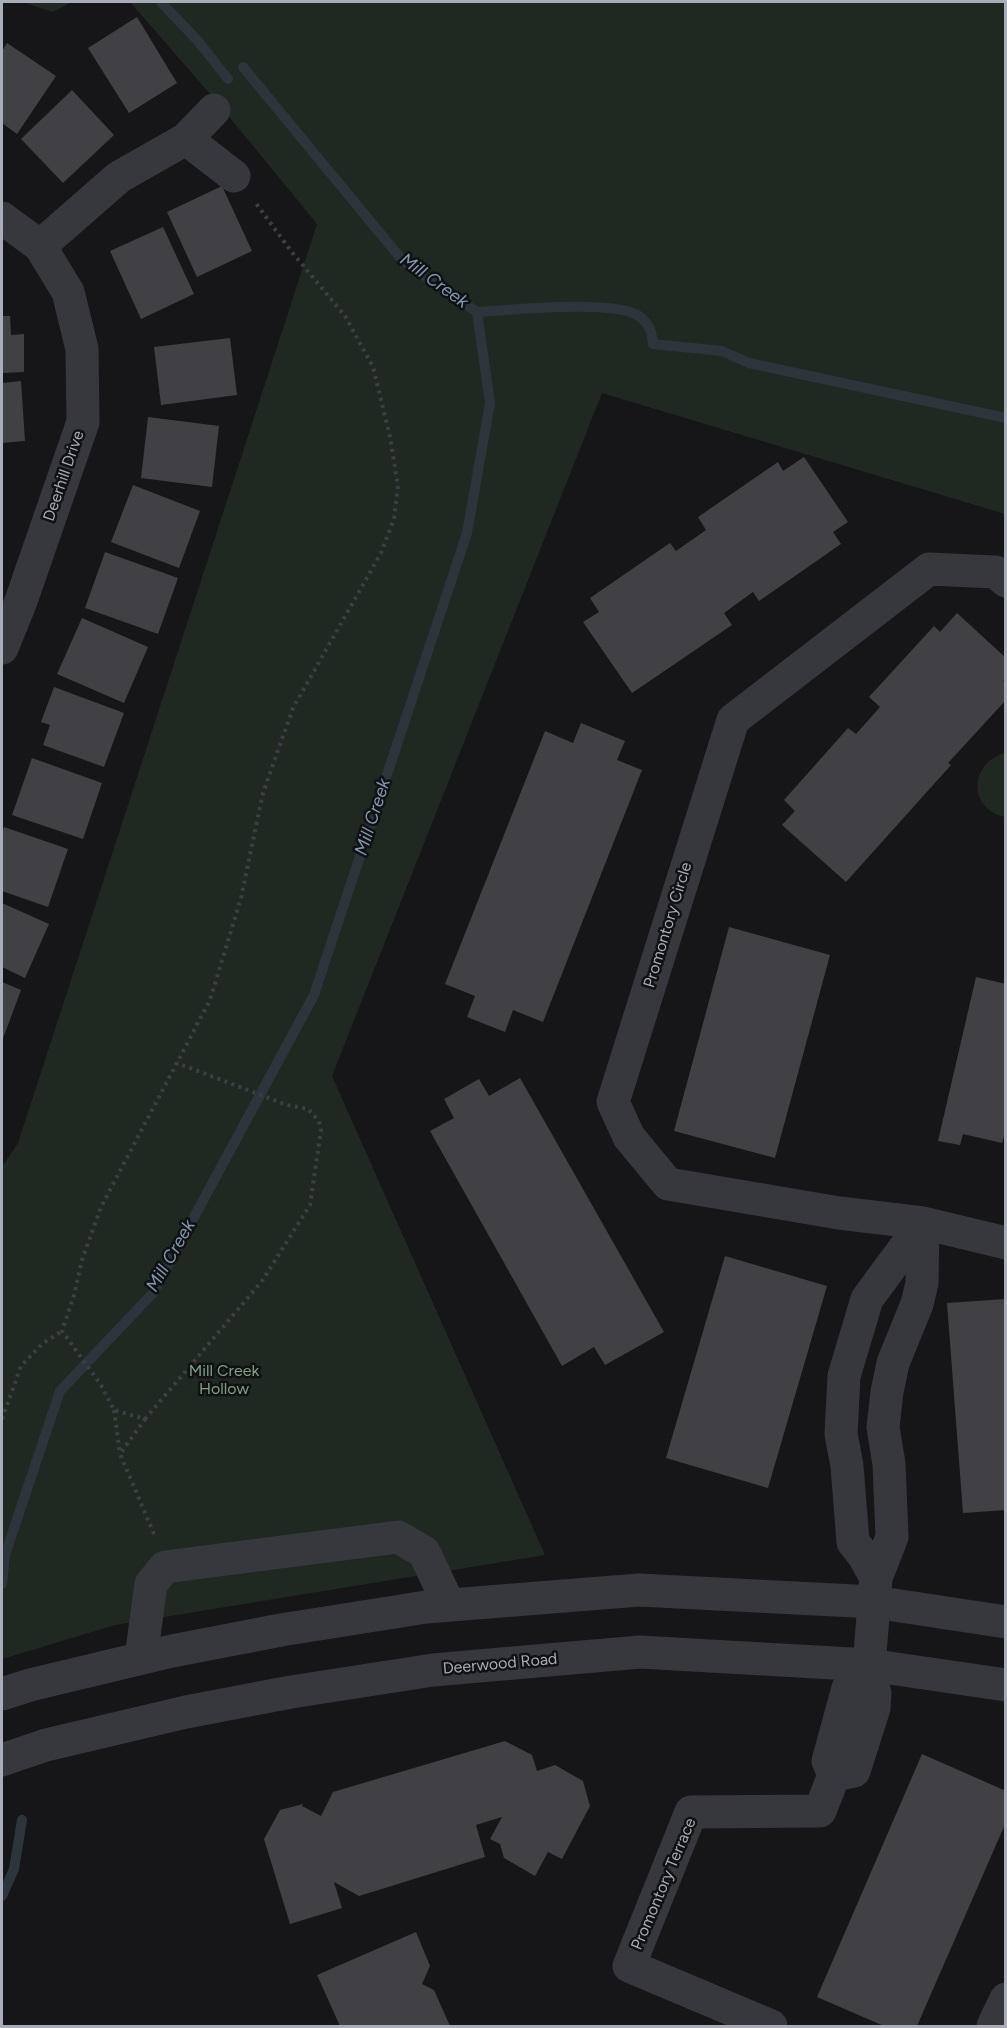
<!DOCTYPE html>
<style>
body{margin:0}
#map{position:relative;width:1007px;height:2028px;overflow:hidden;background:#161618;font-family:Figtree,sans-serif}
canvas{display:block}
.frame{position:absolute;inset:0;border:3px solid #a9adb8;pointer-events:none}
</style>
<div id="map">
<canvas width="1007" height="2028"></canvas>
<div class="frame"></div>
</div>
<script>
const ctx = document.querySelector('canvas').getContext('2d');
ctx.lineJoin = 'round';
function fillPath(path, color) { ctx.fillStyle = color; ctx.fill(path, 'evenodd'); }
function strokePath(path, color, width, dash) { ctx.strokeStyle = color; ctx.lineWidth = width; ctx.lineCap = dash ? 'butt' : 'round'; ctx.setLineDash(dash || []); ctx.stroke(path); }
function drawText(font, color, halo, rows, align = 'center') {
  ctx.font = font + ' Figtree,sans-serif'; ctx.lineWidth = 5; ctx.setLineDash([]); ctx.textBaseline = 'middle'; ctx.strokeStyle = halo; ctx.fillStyle = color; for (const [text, x, y, turn = 0] of rows) {
    ctx.save(); ctx.translate(x, y); ctx.rotate((+turn || 0) * Math.PI / 180); ctx.textAlign = isNaN(turn) ? turn : align; if (halo) ctx.strokeText(text, 0, 0); ctx.fillText(text, 0, 0); ctx.restore();
  }
}
fillPath(new Path2D(`
 M22,2H72L53,12Z
 M130,2H1005V514L602,393L332,1076L545,1555L115,1625L2,1659V1167L18,1143L317,224L217,102Z
 M1005,753H1006L1005,817C968,809 969,763 1005,753Z`), '#202822');
strokePath(new Path2D(`
 M161,2L197,40L228,79
 M477,312C511,310 614,299 639,316C650,324 652,333 653,344L722,351L749,363L1006,418
 M2,1584L5,1555L60,1391L153,1293L314,995L467,533L490,403L477,312L403,261L243,67
 M2,1896L14,1869L22,1820`), '#2d353c', 10);
fillPath(new Path2D(`
 M137,17L177,83L129,113L88,48Z
 M7,43L56,76L17,134L2,123V51Z
 M72,90L114,135L63,183L21,139Z
 M222,186L252,251L197,277L167,212Z
 M163,227L194,294L141,319L110,251Z
 M2,316H10L11,335L24,334V372L2,373Z
 M230,338L237,395L161,405L154,347Z
 M21,381L25,441L2,443V383Z
 M148,417L219,426L212,487L141,478Z
 M804,457L848,522L833,532L841,544L759,601L753,592L724,613L732,625L632,693L583,622L599,612L590,598L670,543L676,551L706,530L698,517L778,462L783,471Z
 M133,485L200,511L179,568L111,542Z
 M105,552L178,578L158,634L85,608Z
 M957,613L1006,658V678L1003,681L1006,683V700L948,763L951,765L846,882L782,825L795,811L784,800L848,728L856,734L880,707L869,697L934,626L940,632Z
 M82,618L148,647L124,703L57,674Z
 M54,687L124,713L104,767L43,745L50,725L41,722Z
 M581,723L625,741L617,760L642,770L543,1022L513,1010L505,1032L467,1017L475,996L445,984L545,731L573,743Z
 M32,758L102,783L83,839L12,815Z
 M4,827L68,849L48,907L2,891V834Z
 M2,903L49,924L25,978L2,967Z
 M729,927L830,955L775,1158L674,1131Z
 M976,977L1006,984V1129L1002,1143L963,1134L960,1145L938,1141Z
 M2,982L21,990L2,1041Z
 M520,1078L664,1332L605,1365L594,1347L562,1366L430,1131L454,1118L444,1099L479,1079L489,1096Z
 M725,1256L827,1286L768,1488L666,1458Z
 M1006,1299V1510L963,1513L947,1303Z
 M505,1741L532,1755L537,1771L555,1765L583,1781L590,1806L562,1859L548,1852L535,1876L504,1858L500,1844L490,1839L502,1817L476,1825L485,1857L359,1896L334,1882L342,1908L290,1924L264,1839L280,1810L303,1804L302,1806L321,1816L333,1792Z
 M922,1754L1006,1791V1822L917,2026H884L817,1997Z
 M416,1932L430,1966L422,1984L434,1990L450,2026H340L317,1975Z`), '#414145');
strokePath(new Path2D(`
 M114,1410L120,1454
 M2,1419L21,1366L42,1344L62,1331
 M145,1419L262,1281L310,1205L321,1130L319,1121L308,1109L287,1105L177,1063
 M154,1534L120,1454L145,1419L114,1410L101,1385L62,1331L74,1295L82,1260L101,1207L210,1000L241,898L263,793L293,708L381,553L394,519L398,486L390,437L373,367L345,316L291,251L255,202`), '#3e3f44', 4, [3, 4.5]);
strokePath(new Path2D(`
 M186,139L234,176
 M2,218L40,246L68,292L82,349L83,422L21,601L2,648
 M40,246L119,177L186,139L214,110
 M1006,581L995,572L929,569L733,720L613,1102L629,1137L668,1184L839,1213L923,1223L1006,1243
 M876,1578L864,1556L853,1542L847,1466L841,1434L844,1376L867,1299L923,1223
 M141,1658L151,1584L165,1567L398,1537L424,1552L449,1605
 M2,1694L30,1685L172,1651L281,1630L426,1607L639,1590L874,1602L1006,1622
 M2,1760L46,1745L186,1712L291,1692L433,1670L640,1652L869,1665L1006,1685
 M834,1775L854,1771L874,1708L875,1693L868,1679L876,1578L892,1537L889,1464L883,1427L887,1392L893,1363L917,1304L922,1283L923,1223
 M771,2026L629,1966L691,1812L820,1811L834,1775L828,1761L848,1688L868,1679
 M993,2026L1006,1999`), '#37383d', 33);
drawText('16px', '#a9adb8', '#111113', [
 ["Deerhill Drive",64,476,-71],
 ["Promontory Circle",668,925,-73],
 ["Deerwood Road",500,1664,-5],
 ["Promontory Terrace",664,1884,-67]
]);
drawText('16px', '#80a284', '#111113', [
 ["Mill Creek",224,1371],
 ["Hollow",224,1389]
]);
drawText('italic 18px', '#8199b2', '#111113', [
 ["Mill Creek",434,281,36],
 ["Mill Creek",373,817,-72],
 ["Mill Creek",171,1256,-60]
]);
</script>
